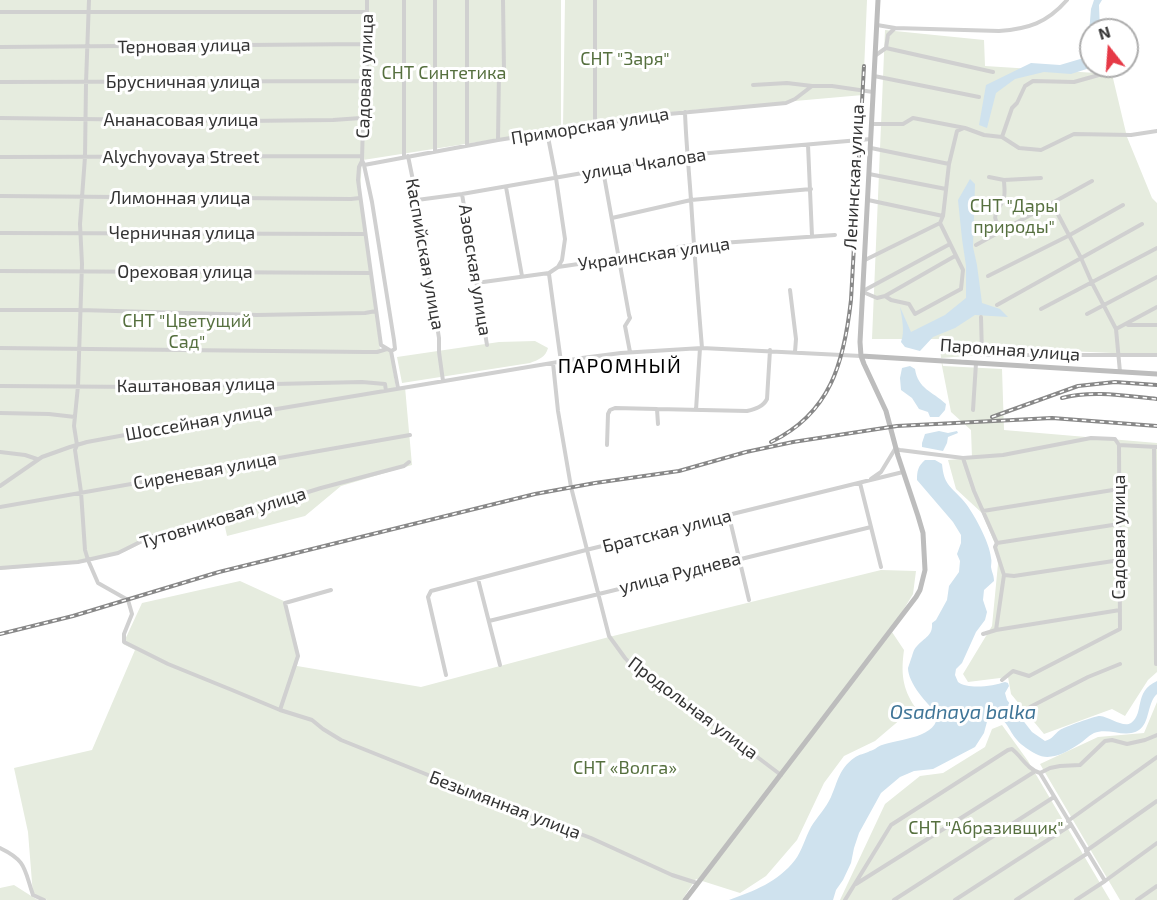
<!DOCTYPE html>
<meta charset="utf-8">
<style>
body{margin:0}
#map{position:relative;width:1157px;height:900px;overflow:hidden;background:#fff;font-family:"Exo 2",sans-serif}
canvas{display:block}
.north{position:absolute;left:1079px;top:18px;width:60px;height:60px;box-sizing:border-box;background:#fff;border:2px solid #adadad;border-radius:50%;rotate:343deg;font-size:16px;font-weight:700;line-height:24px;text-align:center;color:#333}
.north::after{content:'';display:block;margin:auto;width:21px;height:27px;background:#e63946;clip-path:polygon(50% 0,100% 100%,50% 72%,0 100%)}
</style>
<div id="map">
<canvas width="1157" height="900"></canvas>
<div class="north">N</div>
</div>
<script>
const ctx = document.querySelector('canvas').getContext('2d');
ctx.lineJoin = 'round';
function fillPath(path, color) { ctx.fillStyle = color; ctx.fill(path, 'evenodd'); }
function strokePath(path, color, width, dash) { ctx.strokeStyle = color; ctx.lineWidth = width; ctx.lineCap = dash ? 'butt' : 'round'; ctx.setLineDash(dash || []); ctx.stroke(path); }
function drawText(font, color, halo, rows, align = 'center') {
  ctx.font = font + ' "Exo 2",sans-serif'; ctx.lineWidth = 6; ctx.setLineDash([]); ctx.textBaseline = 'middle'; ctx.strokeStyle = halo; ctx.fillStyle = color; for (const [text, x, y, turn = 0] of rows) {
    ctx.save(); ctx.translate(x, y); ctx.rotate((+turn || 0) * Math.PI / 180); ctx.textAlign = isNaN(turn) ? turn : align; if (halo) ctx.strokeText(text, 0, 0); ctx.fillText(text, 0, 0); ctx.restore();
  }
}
fillPath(new Path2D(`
 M0,0H561V129L363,160L364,98L360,112L362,156L360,196L380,349L390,350L396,388L405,387L412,465L341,486L305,516L227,536L223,518L152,538L124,552L87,562L0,570Z
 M565,0H867L863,95L681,111L563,128Z
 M885,30L984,40L985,66L1112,74L1127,137L1152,198L1157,203V355L1045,350L941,358L943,366L1002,369L1004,430L1157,443V672L1148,680L1125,716L1112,709L1044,734L1011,694L1008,677L968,682L963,674L992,626L998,564L995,544L982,513L956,489L948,460L972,458L971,430L951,412L942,366L939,339H872Z
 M535,341L548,348C546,357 538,360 530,363L402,383L397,357L499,342Z
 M881,570L916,571L913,594L899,617L890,629L904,650C901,672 902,688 915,707L875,741L844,756L824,783L797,840L766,876L740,893L696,879L682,900H47L33,895L28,832L14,768L92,750L135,650L123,644L142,603L240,581L286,602L299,654L297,666L421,687L609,637Z
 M1157,702V900H1120L1040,764L1098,737L1144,733Z
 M1002,725L1028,761L1110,900H840L885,804L920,776L943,773L985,747L992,729Z
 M14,885L36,899L39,900H0V888Z`), '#e6ecdf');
fillPath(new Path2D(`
 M1094,0H1102L1099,5L1100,30H1091V66L1093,67L1071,74L1044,72L1015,79L996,93L987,128L979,125L986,85L1031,63L1060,65L1087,57L1091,9Z
 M970,179L975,184L973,247L977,265L982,303L1000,309L1008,317L975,315L955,328L933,337L920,351L905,347L901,342C905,331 902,319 900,307L911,332L945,315L966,298V266L962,239L958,200Z
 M910,366L915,369C918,389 932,391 946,404L945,410L939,417H930L928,412L919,409L912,398L901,390L900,378L902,368Z
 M939,431L948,433L957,431L958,433L948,437L947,443L943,451L922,447V443L925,434Z
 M925,460H935L942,464C944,484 949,485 962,499C973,511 990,543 991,558C992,561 991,564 991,567C992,573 994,575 994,581L984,590L983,600L987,612L985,620L976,632L962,663L956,669L955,675L958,682C969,690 993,686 1005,682L1008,683L1009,686L1005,693L1007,700L1032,732L1045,741C1053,739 1054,734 1060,730C1065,727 1094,716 1100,716C1110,717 1123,728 1131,723C1145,713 1133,692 1157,681V694C1147,703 1150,723 1139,730C1125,739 1109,727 1094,733C1088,736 1084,741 1079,744C1067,752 1050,762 1036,754C1030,751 1021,745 1017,740C1008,730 1008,719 992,715L988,718L984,733L975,747L933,769L914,771L900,777L881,793L859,833L854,848L851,863L843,880L836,890L833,900H729C754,891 778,882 795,860C802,851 805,838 811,827C817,817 826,808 831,797C838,781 839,769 854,758C859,754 865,754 870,751C875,750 878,746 882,745C898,739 940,738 937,713C927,704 908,683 908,668C909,665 910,662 911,659C913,654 913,650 917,646C925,637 933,636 932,623L936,620L947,600L949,586L959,572L960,561L957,554L961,543V535L953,522L917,480C917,471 918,466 925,460Z`), '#cfe2ee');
strokePath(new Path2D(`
 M89,0L86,83L85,157L80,224L82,264L78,386L74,426L77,445L75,450L81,492L85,550L88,560L98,583L128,600L132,614L124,634V642L168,664L232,690L280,710L312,720L323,729L341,740L458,787L485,793L503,805L591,838L672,875L697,883
 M367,0C367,28 368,57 366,85C366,98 359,110 363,122L362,160L364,165L372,202L394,340L395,349L391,351
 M404,0V157
 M435,0V151
 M467,0V145
 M503,0L504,71
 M0,12H367
 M877,25L895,28L888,35L886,48
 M895,28L999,31C1028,29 1047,23 1067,0
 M0,47L368,44
 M876,55L886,48L993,72
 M874,76L979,97
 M0,82L367,81
 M753,85L787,83L812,86H832L873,92
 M685,112C686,142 689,171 691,200C694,249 698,299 702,348
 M0,118L244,121L333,120L361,118
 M872,124H903L913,118L965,128L984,135L1002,137L1019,148L1041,150L1074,134L1131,135L1157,131
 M595,125V0
 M547,132L556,178L565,239L562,260L558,267
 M1002,137L1012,108L1017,103L1025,86L1033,81L1074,82L1106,73H1116
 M498,140L499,72
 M808,145L812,236
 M871,148L949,164
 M408,156L417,200L439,338V352L443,381
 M0,157L362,156
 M362,161L359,167L358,180L381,345L391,351L398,388
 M364,165L498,140L658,115L786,103L795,99L812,86
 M603,170L629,315L630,318L625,326L630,352
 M869,174L946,189
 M989,177L1004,180
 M506,187L522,276
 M462,194L487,345
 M0,196L351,199L360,198
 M417,200L462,194L686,155L871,139
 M868,200L943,216
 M1052,203L1081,258L1092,283L1116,329L1120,372
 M612,218L691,200L811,189
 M1002,231C990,214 996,216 1003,200C1006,195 1004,187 1004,180L1041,178
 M0,233L365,234
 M976,245L1092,181
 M865,260L940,223
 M0,271L371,273
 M549,274L561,362
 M988,276L1068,236L1123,205
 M476,283L549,273L558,267L619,258L671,254L676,253L678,247L693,245L835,235
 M790,290L796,339L795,352
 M863,291L950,244
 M863,292L877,298L885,296L955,256
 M885,296L891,300L909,304L915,314L961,289L963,270L940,223L943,216L949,164L957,131L964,128
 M997,305L1142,224
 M1041,309L1157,248
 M0,310H80L257,315L365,313L376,311
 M1087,314L1157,277
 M981,317L982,355H1157
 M1128,325H1157
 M1116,329L1157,307
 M0,348L364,352H377L387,349
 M553,363L558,411L571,487L609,636L625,658L636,670L707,719L781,775
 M0,386L144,387L362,382L385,384L386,391
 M696,410L700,348
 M973,410L976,363
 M0,413L49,414L75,417
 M658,424L657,409L747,411C755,409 763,407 767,399L770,350
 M607,445L608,414L610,410L615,408L657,409
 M1154,447L1156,664
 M0,452L25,455L37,459
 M963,458L974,491L997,543L995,547L1004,575L996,630
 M871,479L881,472L895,449L900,450L963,458L1003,455L1091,438L1115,439L1119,445L1157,447
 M860,483L881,567
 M0,486L42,457L70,447L87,442L163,428L582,358L621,353L702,348L861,356
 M0,507L410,435
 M983,511L1119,489
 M729,516L749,600
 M997,543L1119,524
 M0,568L78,562L118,553L150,537L247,511L321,488L404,466L409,462
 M1004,575L1014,576L1120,560
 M478,579L500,665
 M489,621L871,527
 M983,634L996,630L1120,610
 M446,675L428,597L431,591L586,550L903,472
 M1002,680L1013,671L1029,676L1120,629L1119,445
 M1030,707L1088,677L1120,664
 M280,710L298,656L285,603L331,590
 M1040,773L1105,881
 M1068,821L1157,757
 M0,848C27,861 24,869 33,895L44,900
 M1086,851L1157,801
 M856,884L1034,772
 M845,900L891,825L1008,750L1012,749C1022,757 1027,769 1040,773L1050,768L1060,766L1080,765L1105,741L1112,740L1127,744L1145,740L1157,735
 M894,900L1054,797
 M955,900L1071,825
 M1016,900L1088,853
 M1076,900L1105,881L1157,843
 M1137,900L1157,886`), '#d0d0d0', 4);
strokePath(new Path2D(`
 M861,356L1157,374
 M685,900L916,597L920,590L925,570L923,533L918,516L898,456L886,411L864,364L861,356L860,342L878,0`), '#bdbdbd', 5);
const rail = new Path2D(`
 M1062,398C1092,390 1126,396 1157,399
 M992,417L1078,386L1115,382L1157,385
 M771,442C831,413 844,362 851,300L864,66
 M0,634L73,616L219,572L535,494L595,483L679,471L746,452L793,442L897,426L1052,418L1157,426`);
strokePath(rail, '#888', 4);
strokePath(rail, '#fff', 1.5, [4.5]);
drawText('18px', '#333', '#fff', [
 ["Терновая улица",184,46,-1],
 ["Садовая улица",365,76,-88],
 ["Брусничная улица",183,82],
 ["Ананасовая улица",181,120],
 ["Приморская улица",590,126,-9],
 ["Alychyovaya Street",181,157],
 ["улица Чкалова",644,164,-9],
 ["Ленинская улица",854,177,-87],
 ["Лимонная улица",180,198],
 ["Черничная улица",182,233],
 ["Каспийская улица",425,254,80],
 ["Украинская улица",654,254,-8],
 ["Азовская улица",475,270,81],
 ["Ореховая улица",185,272],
 ["Паромная улица",1010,350,4],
 ["Каштановая улица",196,385,-1],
 ["Шоссейная улица",199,422,-10],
 ["Сиреневая улица",205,471,-10],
 ["Тутовниковая улица",223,518,-17],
 ["Братская улица",667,531,-14],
 ["Садовая улица",1119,537,-90],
 ["улица Руднева",680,573,-14],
 ["Продольная улица",693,708,37],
 ["Безымянная улица",505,805,21]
]);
drawText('18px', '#56703f', '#fff', [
 ["СНТ \"Заря\"",625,59],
 ["СНТ Синтетика",444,73],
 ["СНТ \"Дары",1014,206],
 ["природы\"",1014,227],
 ["СНТ \"Цветущий",187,321],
 ["Сад\"",187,342],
 ["СНТ «Волга»",625,768],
 ["СНТ \"Абразивщик\"",986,828]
]);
ctx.letterSpacing = '1.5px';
drawText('20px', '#000', '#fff', [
 ["ПАРОМНЫЙ",620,366]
]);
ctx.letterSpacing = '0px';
drawText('italic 20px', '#3f7597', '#fff', [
 ["Osadnaya balka",963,712]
]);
</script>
